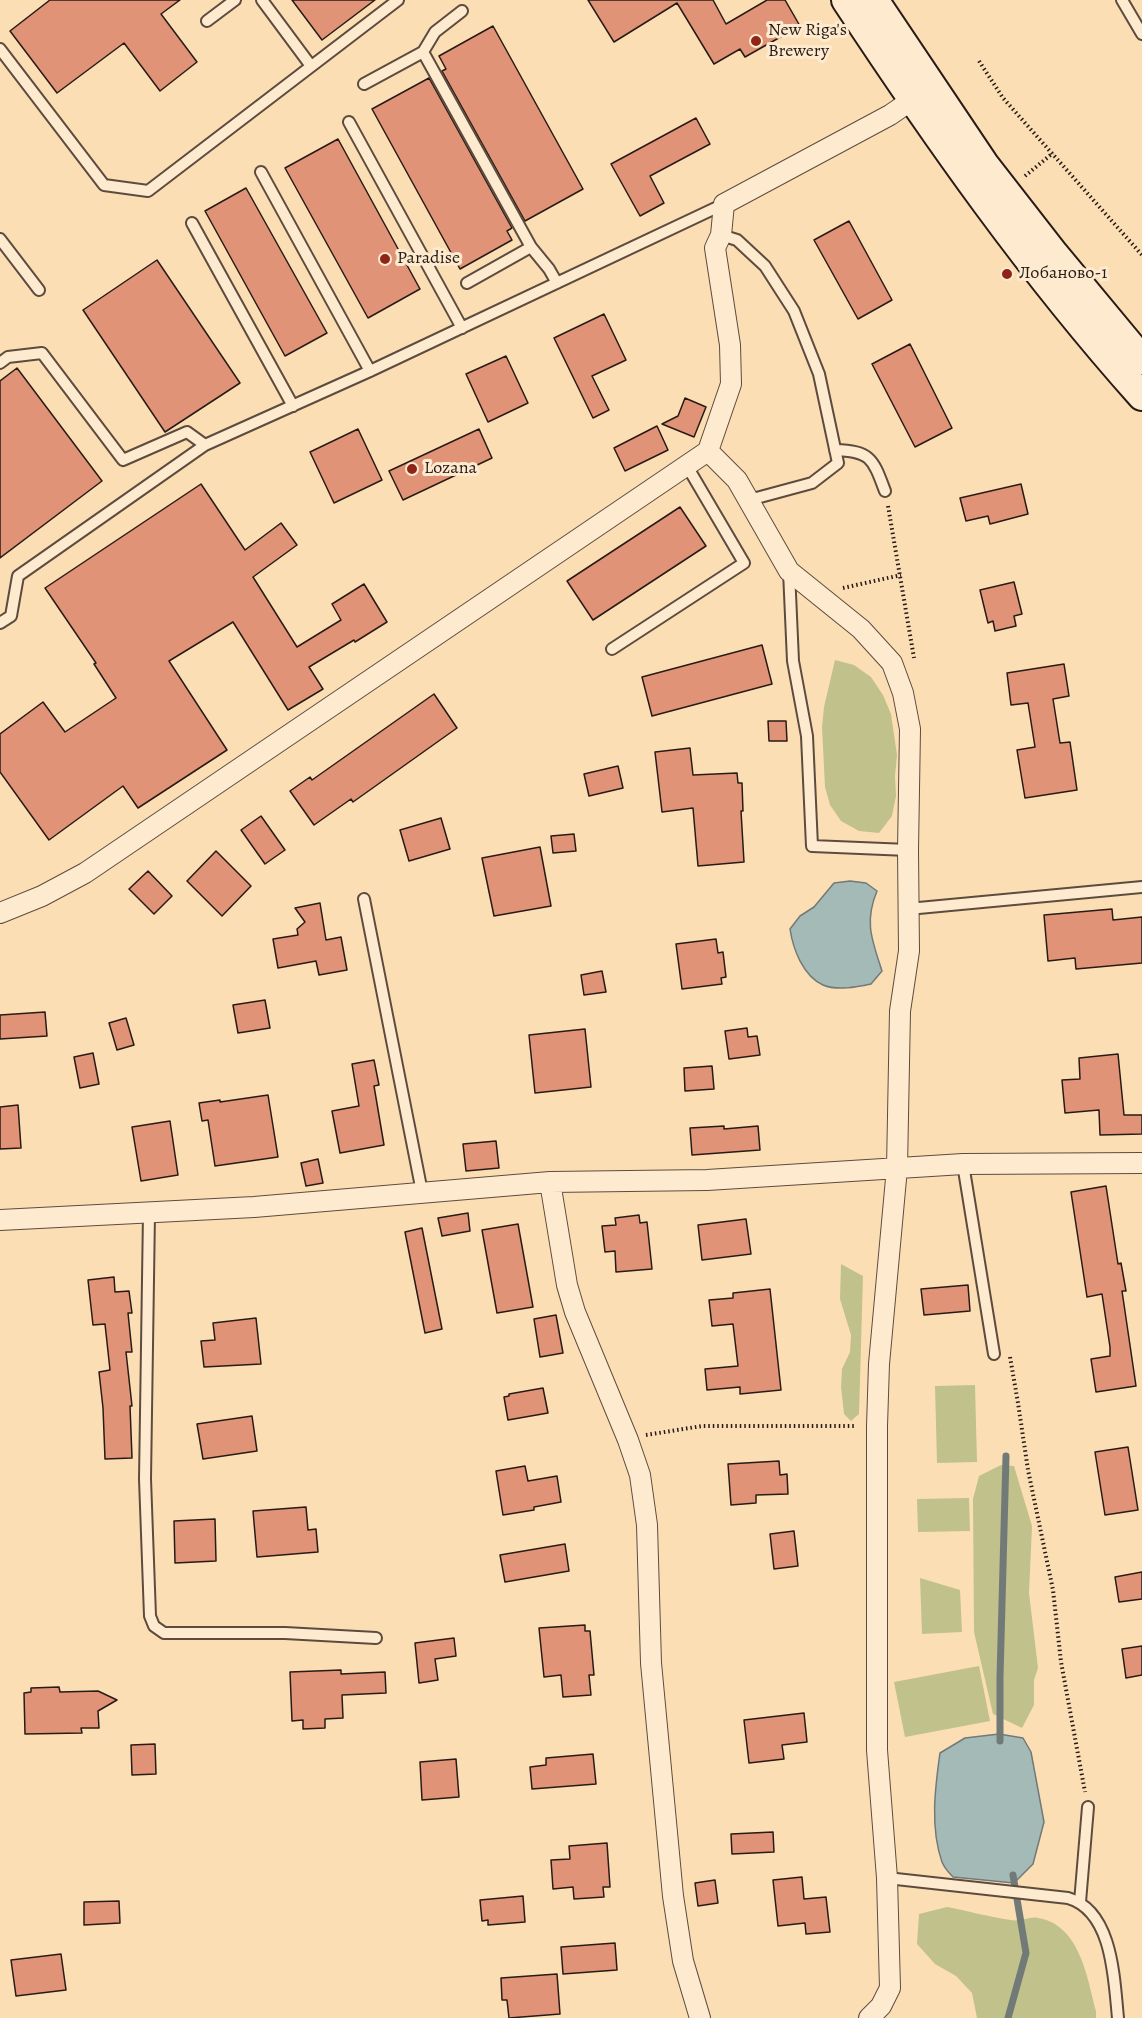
<!DOCTYPE html>
<meta charset="utf-8">
<style>
body{margin:0}
canvas{display:block;background:#fcdeb5}
</style>
<canvas width="1142" height="2018"></canvas>
<script>
const ctx = document.querySelector('canvas').getContext('2d');
ctx.lineJoin = 'round';
function fillPath(path, color) { ctx.fillStyle = color; ctx.fill(path, 'evenodd'); }
function strokePath(path, color, width, dash) { ctx.strokeStyle = color; ctx.lineWidth = width; ctx.lineCap = dash ? 'butt' : 'round'; ctx.setLineDash(dash || []); ctx.stroke(path); }
function drawText(font, color, halo, rows, align = 'center') {
  ctx.font = font + ' Alegreya,serif'; ctx.lineWidth = 6; ctx.setLineDash([]); ctx.textBaseline = 'middle'; ctx.strokeStyle = halo; ctx.fillStyle = color; for (const [text, x, y, turn = 0] of rows) {
    ctx.save(); ctx.translate(x, y); ctx.rotate((+turn || 0) * Math.PI / 180); ctx.textAlign = isNaN(turn) ? turn : align; if (halo) ctx.strokeText(text, 0, 0); ctx.fillText(text, 0, 0); ctx.restore();
  }
}
fillPath(new Path2D(`
 M835,660L854,665L871,677L883,695L891,714L897,755L895,776L896,796L892,816L879,833L859,831L841,821L830,805L825,787L822,727L824,707Z
 M841,1264L863,1276L859,1414L851,1421L844,1414L841,1387L842,1369L850,1352L851,1335L840,1299Z
 M975,1385L977,1462L937,1463L935,1386Z
 M1001,1465L1014,1466L1032,1526L1029,1593L1038,1668L1034,1680V1705L1022,1728L993,1714L974,1632L973,1499L979,1476Z
 M969,1498L970,1531L918,1532L917,1499Z
 M920,1578L960,1590L962,1632L922,1634Z
 M979,1666L990,1721L905,1737L894,1682Z
 M947,1907C968,1911 989,1917 1011,1920C1020,1922 1030,1916 1038,1918C1080,1925 1087,1977 1096,2011V2018H977L972,1993L956,1976L935,1964L917,1944L919,1914Z`), '#c1c18c');
const water = new Path2D(`
 M850,881L866,883L877,891C864,922 872,940 882,971L871,984C857,987 837,991 823,985C803,976 793,949 790,929L800,916L814,907L834,883Z
 M999,1734L1023,1738L1031,1752L1044,1822L1033,1864L1014,1883L953,1877C949,1873 944,1867 942,1862C930,1828 935,1788 940,1753L965,1738Z`);
fillPath(water, '#a3bab7');
strokePath(water, '#727a77', 1.5);
strokePath(new Path2D(`
 M1000,1741V1677L1006,1456
 M1008,2018L1026,1953L1013,1875`), '#727a77', 7);
const building = new Path2D(`
 M50,0H180L161,14L197,62L160,91L124,43L57,93L10,31Z
 M292,0H375L322,40Z
 M588,0H713L726,24L767,0H785L800,26L745,57L740,49L714,64L677,3L614,42Z
 M493,26L583,189L525,221L442,71L446,69L439,56Z
 M429,78L512,228L507,231L512,240L460,269L372,109Z
 M696,118L710,144L650,176L664,203L640,216L611,164Z
 M338,139L420,289L368,318L285,168Z
 M246,188L327,333L285,356L205,211Z
 M849,221L892,300L858,319L814,240Z
 M157,260L240,383L165,432L83,310Z
 M604,314L626,360L592,376L609,410L593,418L554,338Z
 M910,344L952,428L915,447L872,364Z
 M506,356L528,403L488,422L466,374Z
 M17,368L102,481L0,558V381Z
 M685,398L706,407L694,437L662,424L678,416Z
 M657,426L668,450L625,471L614,448Z
 M358,429L382,480L334,503L310,452Z
 M479,429L492,458L403,500L389,471Z
 M201,484L245,550L281,523L297,545L253,577L297,647L341,620L332,604L364,584L387,622L355,642L354,640L309,667L323,689L288,710L233,622L169,661L227,750L138,808L123,786L49,840L0,772V734L43,702L65,732L116,698L94,664L96,663L45,588Z
 M1021,484L1028,514L990,524L988,516L966,521L960,498Z
 M680,507L706,546L593,620L567,581Z
 M1014,582L1022,614L1014,616L1016,626L995,631L993,621L988,623L980,590Z
 M762,645L772,684L652,716L642,677Z
 M1064,664L1069,696L1053,699L1060,743L1070,742L1077,790L1025,798L1017,750L1035,747L1028,703L1011,705L1007,673Z
 M434,694L457,728L353,802L351,799L314,825L290,791L310,777L312,780Z
 M768,721H786L787,741H769Z
 M690,748L693,775L737,773L738,783H742L743,811H741L744,862L698,866L693,808L662,812L655,752Z
 M618,766L623,788L589,796L584,774Z
 M261,816L285,850L265,864L241,830Z
 M441,818L450,849L409,861L400,830Z
 M574,834L576,851L553,853L551,836Z
 M540,847L551,906L494,916L482,858Z
 M216,851L251,886L222,916L187,881Z
 M148,871L172,896L154,914L129,889Z
 M320,903L326,940L341,937L347,970L319,975L316,961L278,968L273,939L298,935L297,929L305,922L295,908Z
 M1112,909L1113,920L1142,917V963L1076,969L1075,958L1048,961L1044,915Z
 M716,939L718,953L723,952L726,977L721,978L722,984L682,989L676,944Z
 M602,971L606,992L584,995L581,975Z
 M265,1000L270,1028L238,1033L233,1005Z
 M45,1012L47,1036L0,1039V1015Z
 M126,1018L134,1045L117,1050L109,1023Z
 M747,1028L748,1037L757,1036L760,1055L729,1059L725,1031Z
 M585,1029L591,1087L535,1093L529,1035Z
 M93,1053L99,1084L80,1088L74,1057Z
 M1118,1054L1124,1115H1142V1134L1100,1135L1099,1110L1065,1113L1062,1080L1080,1079L1079,1058Z
 M374,1060L379,1085L374,1086L384,1145L340,1153L332,1111L359,1106L352,1064Z
 M712,1066L714,1089L685,1091L684,1068Z
 M268,1095L278,1157L215,1166L208,1120L202,1121L199,1103L220,1100V1102Z
 M18,1105L21,1148L0,1149V1107Z
 M170,1121L178,1175L141,1181L132,1127Z
 M724,1126V1129L758,1126L760,1150L692,1155L690,1128Z
 M496,1141L499,1168L466,1171L463,1144Z
 M318,1159L323,1183L306,1186L301,1163Z
 M1106,1186L1118,1264L1121,1263L1126,1291H1122L1136,1386L1096,1392L1091,1359L1110,1356V1347L1102,1294L1087,1297L1071,1192Z
 M468,1213L470,1231L442,1236L438,1218Z
 M639,1215L640,1223L647,1222L652,1269L616,1272L615,1251L605,1252L602,1226L616,1225L615,1218Z
 M746,1219L751,1254L702,1260L698,1225Z
 M518,1224L533,1307L497,1313L482,1230Z
 M422,1228L442,1329L425,1333L405,1232Z
 M114,1277L115,1292L129,1291L132,1313H128L132,1352H126L132,1406H130L132,1458L105,1459L103,1408L99,1372L110,1370L105,1324L93,1325L88,1280Z
 M968,1285L970,1311L924,1315L921,1289Z
 M770,1289L781,1390L740,1394V1387L707,1390L705,1369L738,1366L733,1324L712,1326L709,1300L733,1298V1293Z
 M556,1315L563,1353L540,1357L534,1319Z
 M256,1318L261,1364L204,1367L201,1341L215,1340L213,1323Z
 M543,1388L548,1413L508,1420L504,1397L509,1396V1394Z
 M252,1416L257,1451L203,1459L197,1424Z
 M1128,1447L1138,1510L1105,1515L1095,1452Z
 M779,1461L780,1475L787,1474L788,1494L756,1495V1503L731,1505L728,1464Z
 M525,1466L528,1481L557,1476L561,1502L534,1507V1510L503,1515L496,1471Z
 M306,1507L308,1530L316,1529L318,1552L257,1557L253,1511Z
 M215,1519L216,1561L175,1563L174,1521Z
 M794,1531L798,1566L774,1569L770,1534Z
 M565,1544L569,1571L505,1582L500,1555Z
 M1142,1572V1599L1119,1602L1115,1577Z
 M585,1625V1631H590L594,1675H589L591,1695L563,1697L561,1675L544,1677L539,1628Z
 M454,1638L456,1656L435,1659L438,1680L419,1683L415,1643Z
 M1142,1646V1675L1126,1678L1122,1649Z
 M341,1670V1674L385,1672L386,1693L342,1695L343,1718L325,1719V1728L303,1729V1720L292,1721L290,1672Z
 M59,1687L60,1692L98,1691L117,1700L98,1711L99,1728H81L82,1733L25,1734L24,1693L31,1692V1688Z
 M804,1713L807,1742L782,1745L784,1759L749,1763L744,1720Z
 M155,1744L156,1774L132,1775L131,1745Z
 M593,1754L596,1784L532,1789L530,1767L546,1765V1758Z
 M456,1759L459,1797L422,1800L420,1762Z
 M773,1832L774,1852L732,1854L731,1834Z
 M607,1843L610,1887H603L604,1897L574,1899L573,1887L553,1889L551,1860L570,1859L569,1846Z
 M802,1877L804,1899L826,1897L830,1932L806,1934L805,1923L778,1926L773,1880Z
 M715,1880L718,1903L698,1906L695,1883Z
 M523,1896L525,1922L488,1925V1920L482,1921L480,1900Z
 M119,1901L120,1923L84,1925V1902Z
 M615,1943L617,1970L563,1974L561,1947Z
 M61,1954L66,1990L16,1996L11,1960Z
 M557,1974L560,2014L509,2018L507,2000H502L501,1978Z`);
fillPath(building, '#e09377');
strokePath(building, '#281b16', 1.5);
const service = new Path2D(`
 M262,0L311,66
 M1122,0L1142,34
 M207,21L235,0
 M0,49L104,185L148,191L398,0
 M423,52L435,32L462,11
 M364,84L423,52L531,247
 M349,122L462,328
 M261,172L370,371
 M192,223L293,406
 M721,235L737,240L765,266L794,311L819,374L838,463L812,483L749,500
 M0,239L39,290
 M467,283L531,247L549,269L557,283
 M0,363L8,357L42,353L123,460L187,432L205,445L370,371L724,204
 M835,450C871,451 873,459 885,491
 M789,571L793,661L807,736L812,846L908,850
 M0,623L11,616L18,576L205,445
 M612,649L744,563L687,466
 M364,899L422,1192
 M908,909L1142,887
 M963,1164L994,1354
 M149,1213L145,1479L150,1616L154,1626L164,1633H285L376,1638
 M887,1878L1068,1898C1113,1911 1114,1979 1118,2018
 M1080,1902L1088,1807`);
const minor = new Path2D(`
 M708,451L731,384L730,345L715,248L721,235L724,204L890,115L922,93
 M0,913L42,896L85,873L708,451L737,480L789,571L861,629L892,663L903,693L910,729L908,850L909,951L900,1011L897,1168L879,1364L877,1426V1750L887,1878L890,1988L881,2006L869,2018
 M550,1182L567,1285L575,1312L628,1440L640,1475L647,1525L651,1663L673,1896L683,1961L700,2018
 M0,1220L254,1207L550,1182L707,1180L963,1164L1142,1163`);
const secondary = new Path2D(`
 M846,0C937,138 1032,273 1142,396
 M874,0L984,164L1054,254L1142,360`);
strokePath(service, '#5d4c3e', 14);
strokePath(minor, '#5d4c3e', 22);
strokePath(secondary, '#281b16', 32);
strokePath(new Path2D(`
 M979,61L1003,98L1142,255
 M1025,176L1053,153
 M888,506L914,658
 M843,588L901,575
 M1010,1357L1018,1403L1028,1470L1053,1590L1061,1662L1085,1792
 M646,1435L702,1426H856`), '#281b16', 4, [1.5, 3]);
strokePath(service, '#fdeacf', 10);
strokePath(minor, '#fdeacf', 20);
strokePath(secondary, '#fdeacf', 28);
for (const [x, y, r, color] of [
 [756,41,6,"#8f2418"],
 [385,259,6,"#8f2418"],
 [1007,274,6,"#8f2418"],
 [412,469,6,"#8f2418"]
]) { const dot = new Path2D(); dot.arc(x, y, r, 0, 2 * Math.PI); ctx.fillStyle = color; ctx.fill(dot); strokePath(dot, '#fdeacf', 2); }
drawText('18px', '#281b16', '#fdeacf', [
 ["New Riga's",768,31],
 ["Brewery",768,52],
 ["Paradise",397,259],
 ["Лобаново-1",1019,274],
 ["Lozana",424,469]
], 'left');
</script>
